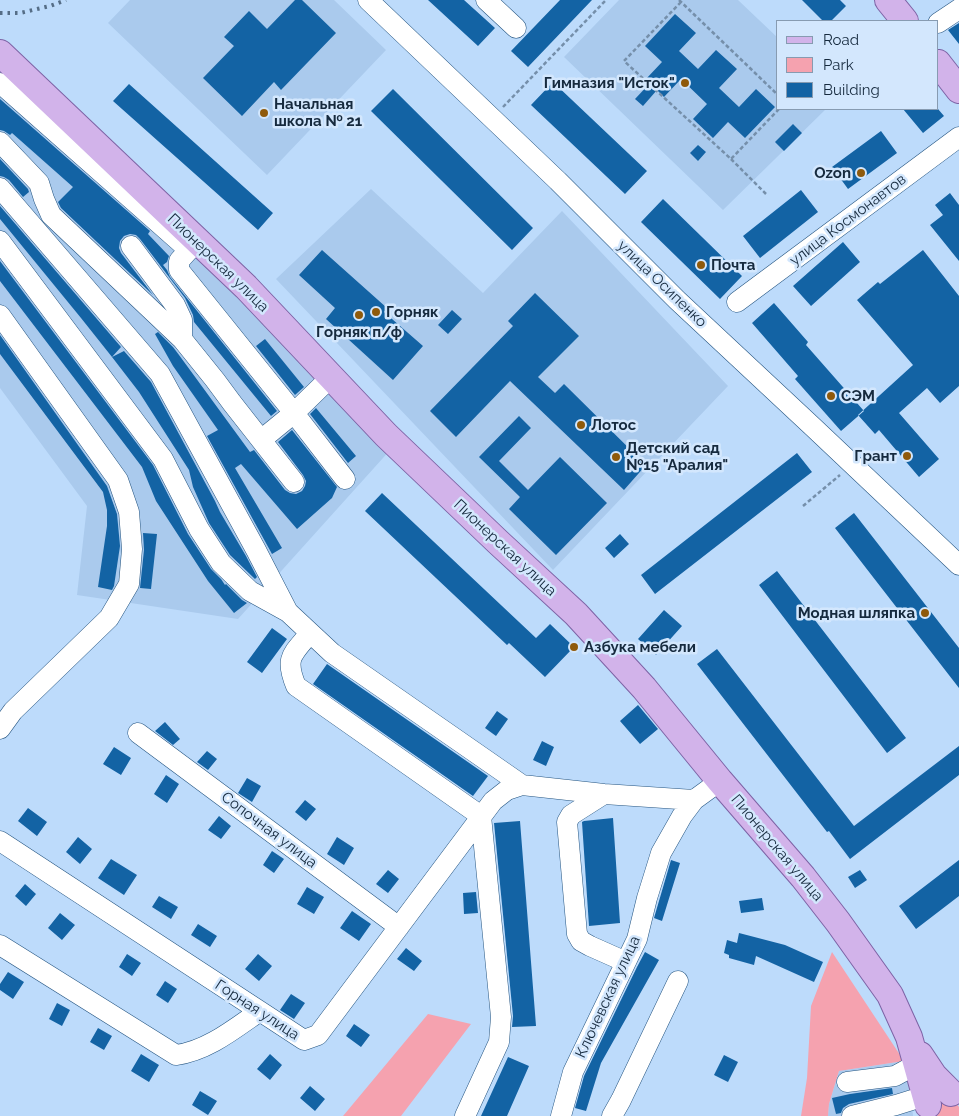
<!DOCTYPE html>
<meta charset="utf-8">
<style>
body{margin:0}
#map{position:relative;width:959px;height:1116px;overflow:hidden;background:#bddbfb;font-family:Raleway,sans-serif}
canvas{display:block}
.legend{position:absolute;left:776px;top:20px;width:162px;height:90px;box-sizing:border-box;background:#d3e7fd;border:1px solid #879bb1;margin:0;padding:6px 9px;list-style:none;font-size:15px;color:#162a3e}
.legend li{display:flex;align-items:center;gap:10px;height:25px}
.legend b{width:25px;border:1px solid #879bb1}
</style>
<div id="map">
<canvas width="959" height="1116"></canvas>
<ul class="legend">
<li><b style="height:6px;background:#d2b3ea"></b>Road</li>
<li><b style="height:14px;background:#f5a2af"></b>Park</li>
<li><b style="height:14px;background:#1363a4"></b>Building</li>
</ul>
</div>
<script>
const ctx = document.querySelector('canvas').getContext('2d');
ctx.lineJoin = 'round';
function fillPath(path, color) { ctx.fillStyle = color; ctx.fill(path, 'evenodd'); }
function strokePath(path, color, width, dash) { ctx.strokeStyle = color; ctx.lineWidth = width; ctx.lineCap = dash ? 'butt' : 'round'; ctx.setLineDash(dash || []); ctx.stroke(path); }
function drawText(font, color, halo, rows, align = 'center') {
  ctx.font = font + ' Raleway,sans-serif'; ctx.lineWidth = 5; ctx.setLineDash([]); ctx.textBaseline = 'middle'; ctx.strokeStyle = halo; ctx.fillStyle = color; for (const [text, x, y, turn = 0] of rows) {
    ctx.save(); ctx.translate(x, y); ctx.rotate((+turn || 0) * Math.PI / 180); ctx.textAlign = isNaN(turn) ? turn : align; if (halo) ctx.strokeText(text, 0, 0); ctx.fillText(text, 0, 0); ctx.restore();
  }
}
fillPath(new Path2D(`
 M130,0H334L386,50L267,175L108,23Z
 M619,0H738L778,38V109H826L723,210L564,57Z
 M0,66L241,291L392,448L238,619L77,595L87,506L0,388Z
 M371,189L483,293L562,211L728,386L553,570L276,279Z
 M904,1061L910,1082L913,1116H828L829,1104L839,1071Z`), '#aacaed');
fillPath(new Path2D(`
 M832,952L904,1061L839,1071L829,1104L828,1116H801L807,1078L811,1006Z
 M428,1014L471,1024L401,1116H343Z
 M943,1100L956,1103L959,1107V1116H933L939,1102Z`), '#f5a2af');
fillPath(new Path2D(`
 M295,0H302L336,33L281,90L274,82L242,116L203,78L234,46L224,37L249,11L267,29Z
 M428,0H464L495,28L478,46Z
 M560,0H592L528,67L511,51Z
 M802,0H840L846,6L831,21H823Z
 M675,14L696,33L679,51L698,69L716,50L737,69L719,88L739,107L756,89L775,107L745,138L728,122L713,138L693,119L707,104L681,79L664,97L657,90L643,106L635,99L650,83L646,79L662,62L645,46Z
 M959,23V44L948,30Z
 M553,82L647,171L625,194L531,105Z
 M129,84L273,213L258,230L113,101Z
 M393,89L533,228L512,250L371,111Z
 M0,99L150,231L148,234L169,256L167,262L163,265L167,270L170,277L277,411L271,416L194,322L193,315L185,298L140,239L136,235L130,234L124,236L120,241L119,248L121,253L153,295L61,208L58,202L73,187L12,133L10,135L4,131L0,130Z
 M903,109H938L944,116L923,133Z
 M793,124L802,133L784,151L775,142Z
 M881,131L897,153L848,189L832,167Z
 M698,145L706,152L698,161L690,153Z
 M0,159L28,189L29,192L23,197L9,180L4,177L0,176Z
 M801,190L818,212L760,258L743,236Z
 M950,193L959,205V261L930,225L943,215L935,205Z
 M663,199L742,276L720,299L641,222Z
 M0,206L121,347L112,357L81,318L0,219Z
 M843,242L860,262L811,306L793,286Z
 M322,250L387,308L384,312L423,346L393,380L326,319L335,308L299,275Z
 M923,250L959,296V386L940,403L927,388L899,413L939,459L919,477L879,430L875,434L858,415L913,365L857,300L878,282L880,284Z
 M0,261L153,465L188,534L211,569L221,579L225,585L226,584L242,600L247,603L234,613L208,581L156,501L142,467L0,281Z
 M535,293L579,336L538,377L555,393L564,384L646,465L624,490L510,381L456,437L430,411L513,326L508,321Z
 M774,303L808,342L806,345L864,411L841,431L795,379L798,376L752,323Z
 M452,310L462,319L448,334L438,325Z
 M158,332L173,347L179,355L250,452L254,450L285,490L290,493L296,494L302,491L305,486L306,481L303,475L278,442L292,430L337,487L332,498L297,529L241,464L235,468L282,548L272,554L207,436L218,430L173,366L155,334Z
 M0,335L107,486L117,514L120,546L114,586L112,590L98,587L107,526V510L103,492L0,354Z
 M265,339L304,387L295,395L256,346Z
 M124,351L151,382L215,501L220,512L246,556L257,577L255,579L230,555L209,523L193,487L189,470L139,392L112,357Z
 M316,408L356,456L348,463L310,414Z
 M519,416L531,428L499,461L528,490L560,457L607,503L556,555L509,509L520,497L479,457Z
 M797,453L812,472L655,594L641,575Z
 M382,493L536,638L550,624L574,647L545,677L509,643L507,645L365,511Z
 M854,513L959,648V688L835,528Z
 M143,533L157,534L151,589L140,588L144,550Z
 M620,534L629,544L614,558L605,548Z
 M777,571L906,738L887,753L759,585Z
 M664,610L682,626L656,655L638,639Z
 M272,628L287,639L262,673L247,662Z
 M717,649L854,826L959,746V775L850,859L829,831L827,832L697,664Z
 M327,664L488,776L473,796L313,684Z
 M638,705L658,729L640,744L620,721Z
 M497,711L508,719L496,736L485,728Z
 M165,722L180,739L173,745L155,731Z
 M542,741L554,747L546,766L533,760Z
 M114,747L131,758L121,775L103,764Z
 M207,751L217,759L208,770L197,762Z
 M166,775L179,784L167,803L154,794Z
 M247,778L261,786L252,802L238,793Z
 M305,800L316,809L306,821L295,812Z
 M28,808L47,822L37,836L18,821Z
 M219,816L231,826L221,839L208,830Z
 M613,818L620,923L589,926L582,822L584,821Z
 M520,821L536,1026L512,1027L513,1016L494,823Z
 M78,837L92,849L80,864L66,852Z
 M337,837L354,848L344,865L327,854Z
 M272,851L284,859L274,873L263,865Z
 M111,859L137,875L124,895L98,878Z
 M671,860L680,863L662,921L654,918Z
 M959,860V896L916,929L899,906Z
 M388,870L399,879L388,893L376,884Z
 M860,870L867,880L855,888L848,877Z
 M25,884L36,894L26,906L15,896Z
 M307,887L324,897L314,914L297,904Z
 M476,892L478,913L464,914L463,893Z
 M159,896L178,907L171,919L152,907Z
 M762,898L764,910L741,913L739,901Z
 M352,911L371,924L359,941L340,928Z
 M60,913L75,925L62,940L48,928Z
 M198,924L217,936L210,947L191,935Z
 M739,933L785,945L823,962L814,982L756,956L754,965L729,958V955L724,953L727,940L737,943Z
 M406,948L422,961L414,971L397,959Z
 M645,952L659,960L601,1063L586,1111L575,1108L584,1076L637,967Z
 M127,954L141,963L132,976L119,967Z
 M258,954L272,966L259,981L245,969Z
 M8,972L24,982L13,999L0,990V984Z
 M165,981L177,989L168,1003L156,995Z
 M291,994L305,1003L294,1019L280,1010Z
 M57,1003L70,1010L62,1026L49,1019Z
 M354,1024L370,1035L361,1047L346,1036Z
 M98,1028L112,1036L104,1050L90,1042Z
 M141,1054L159,1065L149,1082L131,1071Z
 M270,1054L282,1065L270,1080L257,1069Z
 M724,1055L738,1062L728,1082L714,1075Z
 M508,1057L529,1066L507,1116H481Z
 M310,1086L325,1099L315,1111L300,1098Z
 M892,1088L893,1094L849,1104L843,1108L841,1113L836,1114L832,1098L850,1094Z
 M200,1091L217,1101L208,1115L192,1105Z`), '#1363a4');
const minor = new Path2D(`
 M368,0L558,181L677,300L813,427L959,565
 M486,0L516,28
 M938,23L959,9
 M0,83L189,250
 M0,142L39,183L44,199L51,215L182,339L215,380L232,403L294,482
 M0,188L160,374L256,550L288,612L332,653L522,785L604,794L694,800
 M0,241L163,459L199,529L221,563L250,591L288,612
 M197,241L179,261V270L294,413L345,479
 M131,246L175,305L182,320V339
 M737,302L959,137
 M0,315L118,480L129,512L132,549L129,584L109,618L13,711L0,729
 M261,440L294,413L331,377
 M310,633C293,654 284,657 296,686L481,816L501,1017L499,1042L465,1116
 M138,733L399,927
 M604,794L571,815L567,822L577,934L581,941L590,946L626,962
 M0,841L304,1040L318,1035L493,801L507,790L522,785
 M0,945L176,1055C207,1051 234,1029 260,1011
 M847,1082L895,1076L917,1064
 M561,1116L573,1072L637,939L647,898L661,853L682,816L694,800L720,781
 M612,1116L621,1100L678,981
 M852,1116L896,1105L912,1100`);
const major = new Path2D(`
 M888,0L905,21
 M0,53L246,287L386,435L498,542L576,614L644,688L720,781L803,877L838,922L890,995L909,1037L928,1105
 M938,63L959,90
 M920,1055L934,1076L951,1093`);
strokePath(minor, '#255581', 21);
strokePath(major, '#7d63a5', 28);
strokePath(new Path2D(`
 M679,0L778,95
 M681,2L624,61L731,159L779,109
 M503,107L606,0
 M731,159L766,194
 M803,506L840,475`), '#758faa', 2.5, [4, 2.5]);
strokePath(minor, '#fff', 20);
strokePath(major, '#d2b3ea', 26);
strokePath(new Path2D(`
 M0,13H20L50,6L66,0`), '#556d86', 4, [2.5, 5]);
for (const [x, y, r, color] of [
 [685,83,5,"#8f5a0b"],
 [264,113,5,"#8f5a0b"],
 [861,173,5,"#8f5a0b"],
 [701,265,5,"#8f5a0b"],
 [376,312,5,"#8f5a0b"],
 [359,315,5,"#8f5a0b"],
 [831,396,5,"#8f5a0b"],
 [581,425,5,"#8f5a0b"],
 [907,456,5,"#8f5a0b"],
 [616,457,5,"#8f5a0b"],
 [925,613,5,"#8f5a0b"],
 [574,647,5,"#8f5a0b"]
]) { const dot = new Path2D(); dot.arc(x, y, r, 0, 2 * Math.PI); ctx.fillStyle = color; ctx.fill(dot); strokePath(dot, '#d3e7fd', 2); }
drawText('bold 15px', '#162a3e', '#d3e7fd', [
 ["Гимназия \"Исток\"",675,83,"right"],
 ["Начальная",274,104],
 ["школа № 21",274,121],
 ["Ozon",851,173,"right"],
 ["Почта",711,265],
 ["Горняк",386,312],
 ["Горняк п/ф",359,332,"center"],
 ["СЭМ",841,396],
 ["Лотос",591,425],
 ["Детский сад",626,448],
 ["№15 \"Аралия\"",626,465],
 ["Грант",897,456,"right"],
 ["Модная шляпка",915,613,"right"],
 ["Азбука мебели",584,647]
], 'left');
drawText('15px', '#162a3e', '#d3e7fd', [
 ["улица Космонавтов",848,220,-37],
 ["Пионерская улица",218,263,44],
 ["улица Осипенко",662,284,44],
 ["Пионерская улица",505,548,43],
 ["Сопочная улица",269,830,37],
 ["Пионерская улица",777,848,50],
 ["Ключевская улица",608,997,-65],
 ["Горная улица",257,1010,33]
]);
</script>
